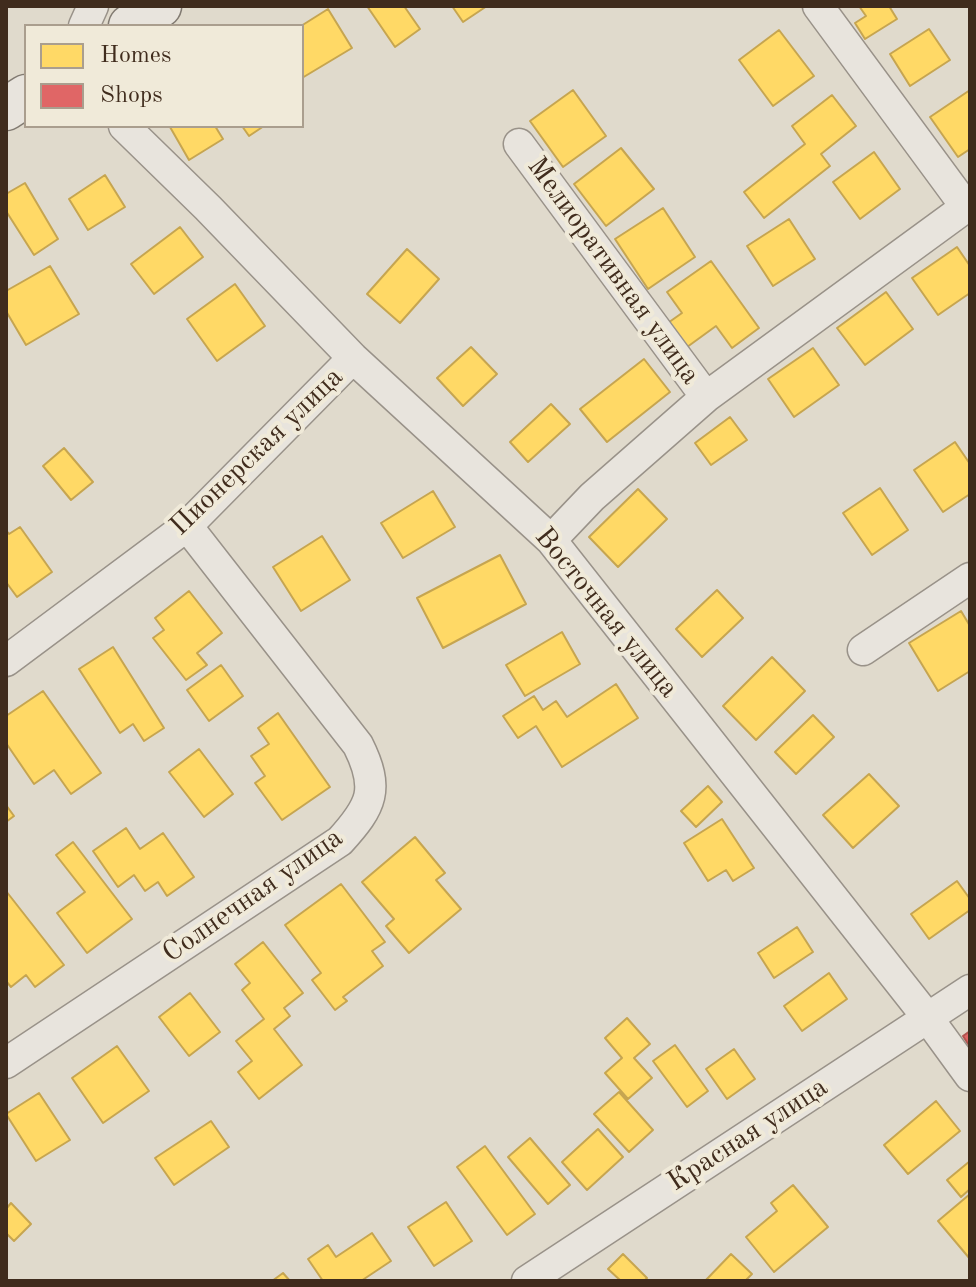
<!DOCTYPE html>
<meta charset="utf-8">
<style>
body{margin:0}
#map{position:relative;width:976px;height:1287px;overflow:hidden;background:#e0dacc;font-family:"Old Standard TT",serif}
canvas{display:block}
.frame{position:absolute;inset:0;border:8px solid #402c1d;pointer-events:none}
.legend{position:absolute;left:24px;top:24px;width:280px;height:104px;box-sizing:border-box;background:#f0ead9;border:2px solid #aa9e8e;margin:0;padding:10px 14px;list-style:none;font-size:24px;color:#402c1d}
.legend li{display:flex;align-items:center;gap:16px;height:40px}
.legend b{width:40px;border:2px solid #aa9e8e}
</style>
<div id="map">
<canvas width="976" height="1287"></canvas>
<div class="frame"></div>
<ul class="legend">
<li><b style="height:22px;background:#ffd966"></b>Homes</li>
<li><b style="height:22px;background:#e06666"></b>Shops</li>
</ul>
</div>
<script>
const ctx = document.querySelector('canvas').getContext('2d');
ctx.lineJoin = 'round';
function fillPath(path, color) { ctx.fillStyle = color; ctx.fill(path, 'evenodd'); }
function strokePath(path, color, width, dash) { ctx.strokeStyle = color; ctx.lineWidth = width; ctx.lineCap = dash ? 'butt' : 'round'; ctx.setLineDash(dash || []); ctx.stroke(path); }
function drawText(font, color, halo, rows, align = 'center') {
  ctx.font = font + ' "Old Standard TT",serif'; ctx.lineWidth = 8; ctx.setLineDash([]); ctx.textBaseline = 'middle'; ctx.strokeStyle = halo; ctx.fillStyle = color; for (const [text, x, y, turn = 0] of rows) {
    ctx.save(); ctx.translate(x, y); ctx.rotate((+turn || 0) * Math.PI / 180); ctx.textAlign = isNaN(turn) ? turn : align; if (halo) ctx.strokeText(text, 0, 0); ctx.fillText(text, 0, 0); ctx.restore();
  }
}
const homes = new Path2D(`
 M367,6H404L420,29L395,47Z
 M452,6H487L463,22Z
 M859,6H889L897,19L865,39L855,23L866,16Z
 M328,9L352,48L302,78L301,26Z
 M929,29L950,60L910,86L890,54Z
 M779,30L814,76L773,106L739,60Z
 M573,90L606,136L563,167L530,121Z
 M970,90V149L958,157L930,117Z
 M832,95L856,126L821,154L830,166L764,218L744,192L805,144L792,126Z
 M172,126H215L223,139L189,160L170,127Z
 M242,126H264L249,136Z
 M621,148L654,189L606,226L574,184Z
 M874,152L900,189L860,219L833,182Z
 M105,175L125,207L88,230L69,199Z
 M25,183L58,239L34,255L6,211V194Z
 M663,208L695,257L648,289L615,239Z
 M789,219L815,259L773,286L747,246Z
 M180,227L203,257L154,294L131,264Z
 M957,247L970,266V293L938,315L912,278Z
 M407,249L439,279L400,323L367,294Z
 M711,261L759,328L732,348L716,326L683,350L665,325L682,313L667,292Z
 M50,266L79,314L26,345L6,311V291Z
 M235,284L265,326L217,361L187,319Z
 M886,292L913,329L865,365L837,328Z
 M471,347L497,374L463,406L437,378Z
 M813,348L839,385L794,417L768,379Z
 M644,359L670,392L607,442L580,409Z
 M551,404L570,424L528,462L510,442Z
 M730,417L747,440L711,465L695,443Z
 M955,442L970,464V494L943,512L914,470Z
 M64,448L93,482L71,500L43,466Z
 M880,488L908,530L872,555L843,513Z
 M638,489L667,519L618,567L589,537Z
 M433,491L455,527L403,558L381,523Z
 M20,527L52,572L17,597L6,582V530L9,534Z
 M322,536L350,580L301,611L273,567Z
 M500,555L526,604L443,648L417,598Z
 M717,590L743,618L702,657L676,629Z
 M189,591L222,633L197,653L207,665L186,680L153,638L164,630L155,618Z
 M961,611L970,626V671L938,691L909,643Z
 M562,632L580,664L525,696L506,665Z
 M113,647L164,728L144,741L133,724L120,733L79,669Z
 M772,657L805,691L756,740L723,706Z
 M221,665L243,696L209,721L187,690Z
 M616,684L638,718L562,767L536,726L518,738L503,716L534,696L543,710L556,701L567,717Z
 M43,691L101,773L71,794L54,770L34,784L6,743V716Z
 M278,713L330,787L282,820L255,783L265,776L251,756L269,744L258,728Z
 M813,715L834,737L796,774L775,752Z
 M199,749L233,794L204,817L169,772Z
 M869,774L899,806L853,848L823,815Z
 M708,786L722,802L696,827L681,811Z
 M6,805L14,816L6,822Z
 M722,819L754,868L733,881L726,870L708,881L684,843Z
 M126,828L140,849L163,833L194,877L167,896L158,882L145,891L134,875L118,887L93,851Z
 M415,837L445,873L436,880L461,909L409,953L386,926L394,919L362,882Z
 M73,842L132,919L87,953L57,913L85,892L56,855Z
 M957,881L970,899V910L929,939L911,914Z
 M341,884L385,942L372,951L383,966L343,997L347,1001L335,1010L312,980L321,973L285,925Z
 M6,891L64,965L35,987L26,975L11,987L6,981Z
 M797,927L813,952L774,978L758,953Z
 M263,942L303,993L284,1008L290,1016L274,1029L302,1065L259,1099L238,1072L252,1061L236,1041L264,1019L242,990L250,983L235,964Z
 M829,973L847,999L802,1031L784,1006Z
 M190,993L220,1032L189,1056L159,1017Z
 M627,1018L650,1044L634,1058L652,1078L628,1099L605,1073L622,1058L605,1038Z
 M675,1045L708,1091L687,1107L653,1061Z
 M117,1046L149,1091L103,1123L72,1078Z
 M734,1049L755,1079L727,1099L706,1069Z
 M619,1092L653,1130L629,1152L594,1114Z
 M39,1093L70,1140L36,1161L6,1114Z
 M936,1101L960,1131L908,1174L884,1145Z
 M211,1121L229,1147L174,1185L155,1158Z
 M598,1129L623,1157L587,1190L562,1162Z
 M530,1138L570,1185L548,1204L508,1157Z
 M485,1146L535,1214L507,1235L457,1167Z
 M970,1161V1189L961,1197L947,1180Z
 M793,1185L828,1227L774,1272L746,1237L777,1211L771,1203Z
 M970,1194V1259L938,1221Z
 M446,1202L472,1241L434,1266L408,1227Z
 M11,1203L31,1224L14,1241L6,1233V1209Z
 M372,1233L391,1261L361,1281H323L308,1259L328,1245L336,1257Z
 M623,1254L647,1278L644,1281H621L608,1269Z
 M731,1254L752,1274L745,1281H705Z
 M283,1273L290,1281H272Z`);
fillPath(homes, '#ffd966');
strokePath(homes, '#c6a550', 2);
const shops = new Path2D(`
 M970,1031V1047L963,1036Z`);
fillPath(shops, '#e06666');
strokePath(shops, '#b05550', 2);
const street = new Path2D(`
 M818,6L966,207
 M84,26L93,6
 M124,126L208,208L353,358L551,540L927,1017L970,1076
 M519,144L706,397
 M551,540L592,497L706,397L970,204
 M863,650L970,578
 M6,661L187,526L353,358
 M6,1063L340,841C372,806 380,789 358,745L187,526
 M527,1281L970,990`);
const secondary = new Path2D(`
 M130,26L160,6
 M6,109L26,96`);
strokePath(street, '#999289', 33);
strokePath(secondary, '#827b72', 45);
strokePath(street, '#e8e4dd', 30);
strokePath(secondary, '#e8e4dd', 42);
drawText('28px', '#402c1d', '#f0ead9', [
 ["Мелиоративная улица",613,271,54],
 ["Пионерская улица",257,452,-44],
 ["Восточная улица",606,613,51],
 ["Солнечная улица",253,896,-35],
 ["Красная улица",748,1135,-33]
]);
</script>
